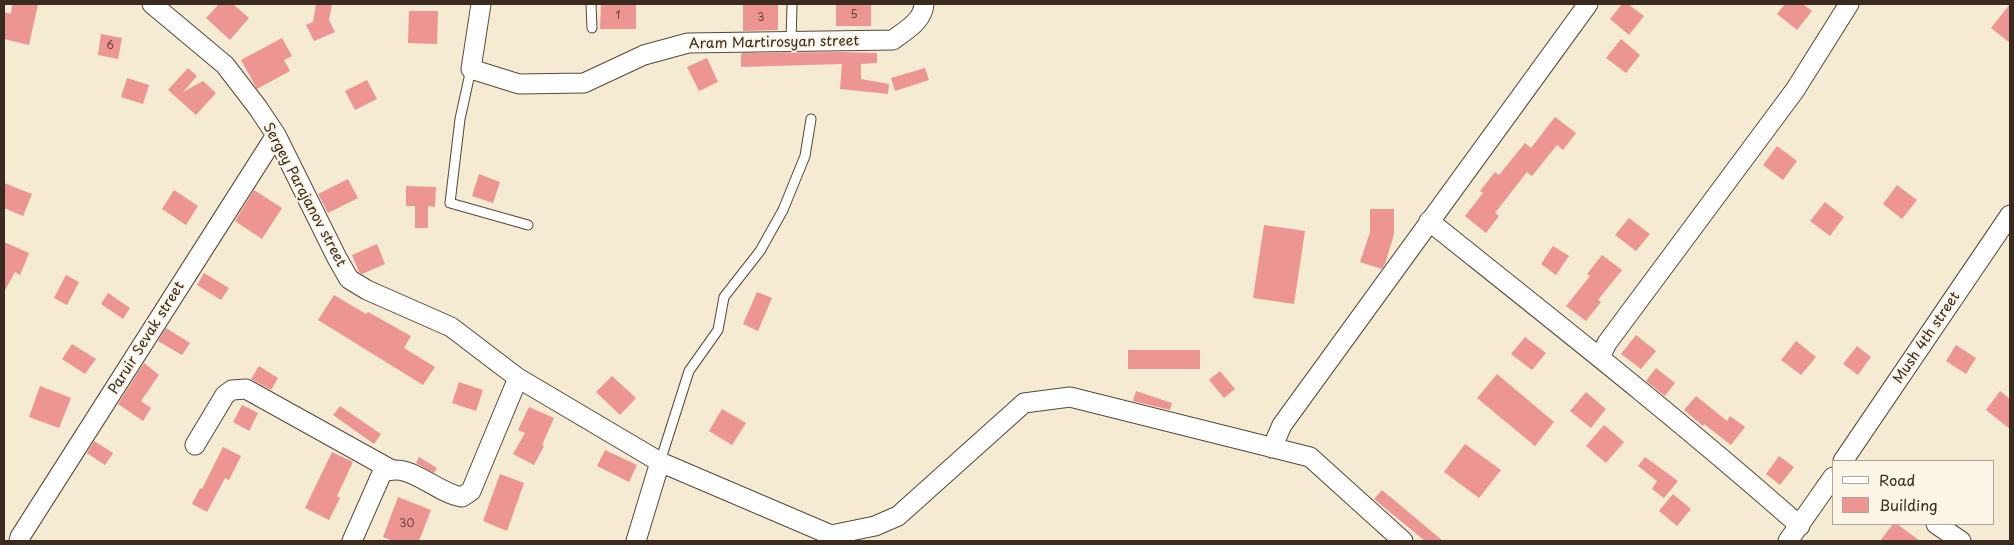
<!DOCTYPE html>
<style>
body{margin:0}
#map{position:relative;width:2014px;height:545px;overflow:hidden;background:#f4ebd2;font-family:"Playpen Sans",sans-serif}
canvas{display:block}
.frame{position:absolute;inset:0;border:5px solid #3b2a1e;pointer-events:none}
.legend{position:absolute;left:1832px;top:460px;width:162px;height:65px;box-sizing:border-box;background:#fcf5e5;border:1px solid #afa495;margin:0;padding:6px 9px;list-style:none;font-size:15px;color:#3b2a1e}
.legend li{display:flex;align-items:center;gap:10px;height:25px}
.legend b{width:25px;border:1px solid #afa495}
</style>
<div id="map">
<canvas width="2014" height="545"></canvas>
<div class="frame"></div>
<ul class="legend">
<li><b style="height:6px;background:#fff"></b>Road</li>
<li><b style="height:14px;background:#ec9592"></b>Building</li>
</ul>
</div>
<script>
const ctx = document.querySelector('canvas').getContext('2d');
ctx.lineJoin = 'round';
function fillPath(path, color) { ctx.fillStyle = color; ctx.fill(path, 'evenodd'); }
function strokePath(path, color, width, dash) { ctx.strokeStyle = color; ctx.lineWidth = width; ctx.lineCap = dash ? 'butt' : 'round'; ctx.setLineDash(dash || []); ctx.stroke(path); }
function drawText(font, color, halo, rows, align = 'center') {
  ctx.font = font + ' "Playpen Sans",sans-serif'; ctx.lineWidth = 4; ctx.setLineDash([]); ctx.textBaseline = 'middle'; ctx.strokeStyle = halo; ctx.fillStyle = color; for (const [text, x, y, turn = 0] of rows) {
    ctx.save(); ctx.translate(x, y); ctx.rotate((+turn || 0) * Math.PI / 180); ctx.textAlign = isNaN(turn) ? turn : align; if (halo) ctx.strokeText(text, 0, 0); ctx.fillText(text, 0, 0); ctx.restore();
  }
}
fillPath(new Path2D(`
 M12,4H38L29,45L4,39V12L11,14Z
 M219,4H233L249,18L230,40L206,18Z
 M316,4H332L329,20L335,32L314,41L306,25L313,22Z
 M601,4H636V29H600Z
 M743,4H778V30L743,31Z
 M836,4H871V26H836Z
 M1622,4H1628L1644,16L1629,35L1610,19Z
 M1785,4H1803L1812,11L1797,30L1777,14Z
 M2010,4V43L1991,28Z
 M409,11H438L437,44L408,43Z
 M101,34L122,38L118,59L98,55Z
 M282,38L292,56L284,60L290,71L257,89L241,60Z
 M1621,39L1640,55L1626,73L1606,58Z
 M839,52L877,53V63L861,64V79L889,84L888,94L840,89L842,64L741,67V54L743,53Z
 M707,58L718,82L699,91L687,67Z
 M188,68L197,76L183,92L203,81L216,93L196,115L168,90Z
 M925,68L929,80L895,91L891,78Z
 M127,78L149,85L143,104L121,97Z
 M367,80L377,99L355,110L345,91Z
 M1555,117L1576,133L1563,150L1557,145L1532,176L1527,172L1495,213L1499,216L1486,233L1465,216L1483,193L1480,191L1495,172L1499,175L1525,143L1531,148Z
 M1777,146L1797,161L1783,180L1763,165Z
 M479,174L500,182L493,203L472,196Z
 M348,179L358,198L328,213L318,194Z
 M4,183L32,194L23,216L4,208Z
 M1897,185L1917,200L1902,219L1883,204Z
 M406,186L436,187L435,207L428,206V228H415V206H406Z
 M174,190L198,206L186,225L162,209Z
 M254,190L282,208L262,239L235,221Z
 M1825,202L1844,217L1830,236L1810,221Z
 M1370,209H1394V234L1385,264L1382,269L1360,262L1370,232Z
 M1629,218L1650,234L1636,251L1615,235Z
 M1264,225L1305,231L1294,304L1253,298Z
 M4,242L29,253L20,275L15,272L4,292Z
 M377,244L385,264L362,274L359,272L352,255Z
 M1553,246L1569,256L1556,275L1541,264Z
 M1602,255L1622,270L1598,300L1601,302L1586,321L1566,306L1590,276L1587,274Z
 M204,273L229,288L221,300L197,285Z
 M66,275L79,282L67,305L54,298Z
 M757,292L772,298L758,331L743,324Z
 M108,293L130,308L123,319L101,304Z
 M334,295L366,314L368,312L411,336L404,348L435,367L423,385L318,320Z
 M166,328L190,343L182,355L158,341Z
 M1636,335L1656,351L1641,369L1621,354Z
 M1525,337L1546,353L1532,370L1511,354Z
 M1796,341L1816,357L1801,375L1781,360Z
 M72,344L96,359L85,374L62,359Z
 M1956,345L1976,358L1966,374L1946,361Z
 M1857,346L1871,357L1858,375L1843,364Z
 M1128,350H1200V369H1128Z
 M144,363L159,375L141,401L151,408L143,421L118,404Z
 M259,366L278,378L271,390L251,379Z
 M1656,368L1675,383L1665,396L1646,381Z
 M1220,371L1235,389L1224,398L1209,380Z
 M1497,374L1554,422L1535,446L1477,398Z
 M612,376L636,398L620,415L596,392Z
 M459,382L483,390L476,411L452,403Z
 M40,386L71,398L59,428L29,417Z
 M1136,391L1172,403L1170,410L1133,401Z
 M2000,391L2010,399V429L1986,410Z
 M1586,392L1606,409L1591,428L1570,411Z
 M1696,396L1727,421L1730,416L1745,427L1731,445L1704,424L1703,426L1684,410Z
 M242,405L258,413L249,431L233,422Z
 M340,406L381,434L374,444L333,415Z
 M529,407L554,418L542,445L544,446L534,465L513,454L525,433L518,430Z
 M722,409L746,423L732,445L709,431Z
 M1604,425L1624,442L1606,463L1586,446Z
 M94,441L113,453L105,465L87,453Z
 M1465,444L1501,470L1479,498L1444,472Z
 M223,447L241,456L229,480L225,478L207,512L192,504L200,488L202,489Z
 M605,450L637,465L629,482L597,466Z
 M332,452L353,462L337,496L340,498L329,520L305,508Z
 M1779,456L1794,467L1780,485L1766,474Z
 M419,457L437,468L434,473L416,463Z
 M1645,457L1678,481L1664,498L1652,489L1657,481L1638,466Z
 M500,474L524,483L507,531L483,521Z
 M1382,490L1443,541H1425L1374,499Z
 M1673,494L1691,509L1677,526L1659,511Z
 M398,497L431,510L419,541H393L383,537Z
 M1893,524H1897L1920,541H1880Z`), '#ec9592');
const service = new Path2D(`
 M591,4L592,28
 M791,41L792,4
 M471,69L460,119L450,203L528,225
 M660,462L689,371L718,330L724,297L760,251L783,210L805,156L811,119`);
const minor = new Path2D(`
 M152,4L225,65L258,108L276,135L337,258L349,279L367,290L451,327L518,378L660,462L831,535L875,526L898,516L1024,403L1070,397L1310,457L1403,541
 M481,4L471,69L519,84L584,83L644,55L688,43L893,40C906,30 923,21 924,4
 M1429,221C1554,321 1680,420 1800,526
 M1600,357L1607,343L1795,90L1849,4
 M195,445L225,395L232,390L246,389L390,469
 M1272,448L1282,425L1588,4
 M1843,461L2010,215
 M1936,524L1961,541
 M19,541L20,537L276,135
 M352,541L382,473C409,460 435,493 462,497L471,491L518,378
 M636,541L660,462
 M1788,541L1833,477`);
strokePath(service, '#574739', 11);
strokePath(minor, '#574739', 21);
strokePath(service, '#fff', 9);
strokePath(minor, '#fff', 19);
drawText('11px', '#67453b', null, [
 ["5",854,15],
 ["1",618,16],
 ["3",761,18],
 ["6",110,46],
 ["30",407,524]
]);
drawText('14px', '#3b2a1e', '#fcf5e5', [
 ["Aram Martirosyan street",774,43,-1],
 ["Sergey Parajanov street",304,195,62],
 ["Paruir Sevak street",147,338,-58],
 ["Mush 4th street",1927,338,-56]
]);
</script>
